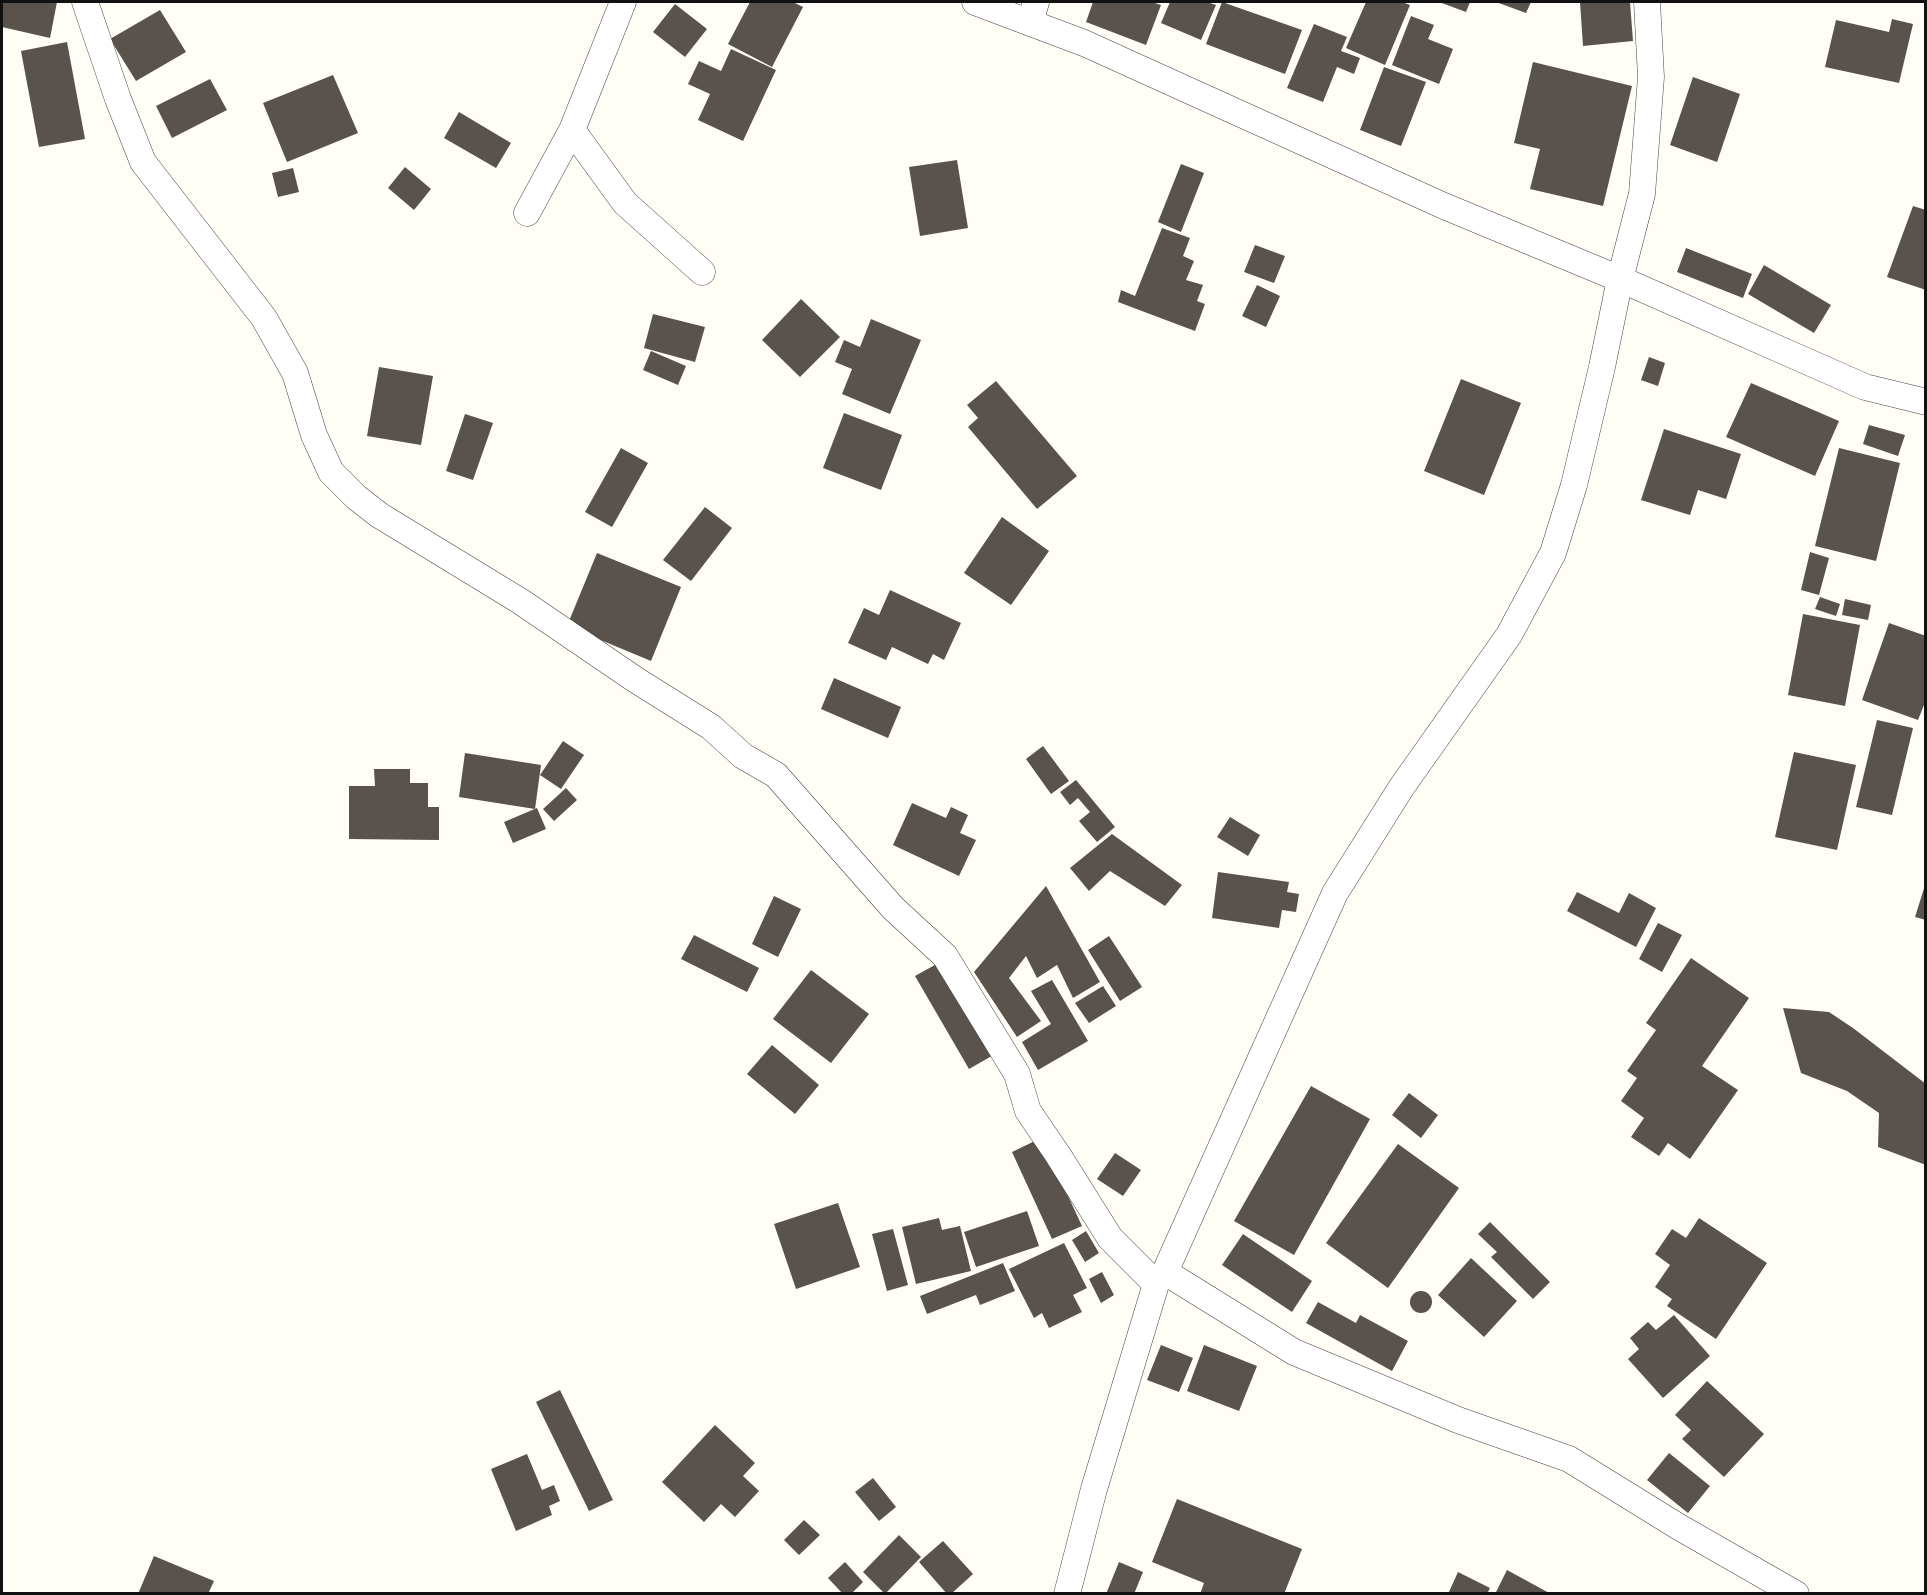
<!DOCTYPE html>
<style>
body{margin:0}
#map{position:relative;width:1927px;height:1595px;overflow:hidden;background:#fffdf5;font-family:"PT Serif",serif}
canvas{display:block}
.frame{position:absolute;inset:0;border:3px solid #111;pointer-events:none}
</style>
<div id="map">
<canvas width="1927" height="1595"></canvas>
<div class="frame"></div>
</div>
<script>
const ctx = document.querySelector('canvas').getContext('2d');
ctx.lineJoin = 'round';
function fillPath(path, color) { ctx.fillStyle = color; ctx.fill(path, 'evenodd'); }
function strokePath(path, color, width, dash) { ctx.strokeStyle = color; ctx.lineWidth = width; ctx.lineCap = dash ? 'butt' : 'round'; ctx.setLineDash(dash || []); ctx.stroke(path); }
fillPath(new Path2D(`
 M2,2H57L50,38L2,27Z
 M750,2H793L803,7L772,67L728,44Z
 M1093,2H1152L1161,5L1146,45L1086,22Z
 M1170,2H1207L1216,5L1201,40L1161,23Z
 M1222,2L1302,30L1285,74L1206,44Z
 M1366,2H1402L1410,5L1385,65L1346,48Z
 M1439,2H1470L1466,12Z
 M1496,2H1531L1526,13Z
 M1580,2H1630L1633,41L1583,46Z
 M675,4L707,29L685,57L653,32Z
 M160,10L186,52L136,81L110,39Z
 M1411,16L1434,25L1428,39L1453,49L1439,84L1392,65Z
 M1892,19L1913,24L1899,83L1825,67L1836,20L1889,32Z
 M1314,24L1347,37L1341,51L1360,58L1354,74L1337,67L1323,102L1287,88Z
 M67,42L85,139L39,147L21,51Z
 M731,49L776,70L743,141L698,120L710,94L688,84L699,61L721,71Z
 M1533,62L1632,86L1603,206L1530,189L1540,149L1514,143Z
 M1384,67L1426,82L1401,146L1360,130Z
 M333,75L358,133L287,162L263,103Z
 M1693,77L1740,94L1717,162L1670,145Z
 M210,79L227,110L172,138L156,106Z
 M459,112L511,143L496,168L444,138Z
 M957,160L968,228L920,236L909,167Z
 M1181,164L1204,173L1181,232L1158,222Z
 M405,167L431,189L414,210L388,188Z
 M293,168L299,192L278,197L272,173Z
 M1913,206L1926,210V290L1887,277Z
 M1162,228L1190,238L1183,256L1194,261L1186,280L1203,285L1197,301L1205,304L1195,331L1118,302L1121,290L1135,296Z
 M1255,245L1285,256L1274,283L1244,272Z
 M1686,248L1752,274L1743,298L1677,272Z
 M1764,265L1831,305L1814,333L1748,294Z
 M1257,285L1280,296L1266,327L1242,316Z
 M801,299L840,337L800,377L762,340Z
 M653,314L705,327L695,362L644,348Z
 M871,319L921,340L890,414L842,394L852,369L835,362L844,340L860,347Z
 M651,351L686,366L678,385L643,370Z
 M1649,357L1665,363L1658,386L1641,380Z
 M379,367L433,376L421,445L367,436Z
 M1461,379L1521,403L1484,495L1424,471Z
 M996,381L1077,476L1037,509L968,427L978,418L967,405Z
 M1751,383L1839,421L1815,476L1726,437Z
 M844,413L902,435L881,490L823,468Z
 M465,414L493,423L473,480L446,471Z
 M1869,425L1905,435L1898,456L1863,444Z
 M1664,429L1741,454L1726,499L1698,490L1690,515L1641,500Z
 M621,448L648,463L612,527L585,512Z
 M1839,448L1900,463L1876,561L1815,546Z
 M705,507L732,528L691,581L663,560Z
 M1002,517L1049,551L1011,605L964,573Z
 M1810,552L1829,558L1819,595L1801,590Z
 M597,553L681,587L651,661L567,626Z
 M890,590L961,623L944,660L933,654L928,664L892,647L886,660L848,643L864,608L879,615Z
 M1820,597L1840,604L1836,616L1815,609Z
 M1845,599L1871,605L1868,620L1842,615Z
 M1803,614L1860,625L1845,706L1788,695Z
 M1889,623L1926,636V700L1918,720L1862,700Z
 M834,678L901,707L888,738L821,709Z
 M1877,720L1913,728L1892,815L1856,807Z
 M563,741L584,755L561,789L540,775Z
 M1043,746L1069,781L1051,794L1026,759Z
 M1794,752L1856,765L1837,850L1775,837Z
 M465,753L541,765L535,809L459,797Z
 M374,769H410V783H428V807H439V840L349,839V786H375Z
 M1076,780L1115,827L1097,842L1079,821L1090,812L1078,798L1070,805L1060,792Z
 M566,788L577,800L554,821L543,809Z
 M912,803L946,818L951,807L968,815L960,833L976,840L959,876L893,845Z
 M537,808L546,829L513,843L504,822Z
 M1230,817L1260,835L1248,856L1217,837Z
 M1112,834L1182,885L1165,906L1110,871L1089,891L1070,868Z
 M1218,872L1289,882L1287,892L1299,894L1296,912L1282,910L1279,928L1212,918Z
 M1926,882V920L1915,917Z
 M1046,886L1100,982L1073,998L1057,965L1037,978L1026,956L1009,978L1041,1021L1017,1037L974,972Z
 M1577,892L1619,913L1629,893L1656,908L1636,947L1567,911Z
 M774,896L801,909L778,957L752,944Z
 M1658,923L1682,935L1662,972L1639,959Z
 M694,935L759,968L747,992L681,959Z
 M1109,936L1142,987L1120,1001L1088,950Z
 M1691,958L1749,998L1702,1066L1738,1090L1690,1159L1668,1143L1659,1156L1631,1137L1644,1118L1621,1101L1637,1078L1627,1071L1656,1030L1646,1023Z
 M942,961L997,1053L969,1069L915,976Z
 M811,970L869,1014L831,1063L773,1019Z
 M1052,980L1088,1041L1038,1070L1022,1042L1051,1024L1031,991Z
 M1103,986L1116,1006L1089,1023L1075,1003Z
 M1783,1008L1829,1012L1853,1028L1926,1084V1165L1878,1147L1879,1113L1847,1091L1801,1073Z
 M772,1045L819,1085L795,1114L747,1074Z
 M1311,1086L1370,1119L1294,1255L1234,1221Z
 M1409,1093L1438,1115L1421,1138L1392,1115Z
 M1041,1138L1082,1226L1052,1239L1012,1152Z
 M1398,1144L1459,1188L1388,1288L1326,1243Z
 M1115,1153L1141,1170L1123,1196L1097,1179Z
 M838,1203L860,1267L796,1289L774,1224Z
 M1027,1211L1039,1246L976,1267L964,1232Z
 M939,1218L942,1230L960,1226L971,1271L916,1284L902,1227Z
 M1699,1218L1767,1263L1716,1339L1667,1306L1672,1299L1655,1287L1670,1265L1655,1254L1672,1229L1686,1238Z
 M1490,1222L1550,1282L1533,1299L1491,1257L1497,1252L1478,1234Z
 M893,1229L908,1285L887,1291L872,1234Z
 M1086,1231L1099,1253L1085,1262L1072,1240Z
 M1243,1234L1312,1281L1292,1312L1222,1265Z
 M1064,1243L1087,1288L1073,1295L1082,1312L1049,1328L1042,1313L1034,1318L1009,1269Z
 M1471,1258L1517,1301L1484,1337L1438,1295Z
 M1003,1263L1015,1291L980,1305L976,1295L927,1314L920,1296Z
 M1102,1272L1114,1295L1101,1303L1089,1279Z
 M1410 1302a11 11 0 1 1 22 0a11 11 0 1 1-22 0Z
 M1318,1302L1356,1323L1360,1315L1408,1341L1392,1371L1306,1323Z
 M1674,1315L1710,1356L1663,1398L1628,1359L1639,1349L1630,1338L1648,1322L1656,1330Z
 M1161,1345L1193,1358L1179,1392L1147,1380Z
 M1204,1345L1257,1366L1239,1411L1187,1391Z
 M1707,1381L1764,1434L1724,1477L1682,1439L1691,1430L1675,1415Z
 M560,1390L613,1500L589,1511L536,1402Z
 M715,1425L755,1463L743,1476L759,1491L735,1517L721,1504L704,1522L662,1482Z
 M1669,1453L1710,1486L1688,1513L1647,1480Z
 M527,1454L542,1490L554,1485L560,1501L549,1506L552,1515L516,1531L491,1469Z
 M873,1478L896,1507L879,1521L855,1492Z
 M1177,1499L1302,1549L1284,1594H1244L1240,1592L1239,1594H1200L1204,1583L1152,1562Z
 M804,1520L820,1535L799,1555L784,1540Z
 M899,1535L921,1557L885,1594L863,1572Z
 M943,1541L973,1574L951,1594H947L919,1562Z
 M154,1556L214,1581L208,1594H138Z
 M845,1562L863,1582L851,1594H843L828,1578Z
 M1119,1562L1143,1572L1134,1594H1106Z
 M1507,1570L1551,1594H1495Z
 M1458,1572L1490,1588L1487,1594H1448Z`), '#5a524d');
const street = new Path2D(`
 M85,2L118,99L143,162L264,318L295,373L314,435L331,472L356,497L379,515L520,601L636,680L711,727L743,756L776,775L893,908L945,956L1017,1074L1028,1111L1058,1155L1110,1238L1156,1284
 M975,2L1084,43L1444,206L1620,279L1865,387L1926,402
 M1030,23L1036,2
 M572,130L625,203L702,272
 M527,213L572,130L623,2
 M1165,1272L1294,1352L1458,1420L1569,1459L1679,1527L1796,1594
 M1067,1594L1094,1489L1156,1284L1165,1272L1335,893L1401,788L1509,635L1553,553L1574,485L1602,367L1620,279L1642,194L1651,77L1647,2`);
strokePath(street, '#444', 27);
strokePath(street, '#fff', 26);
</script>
